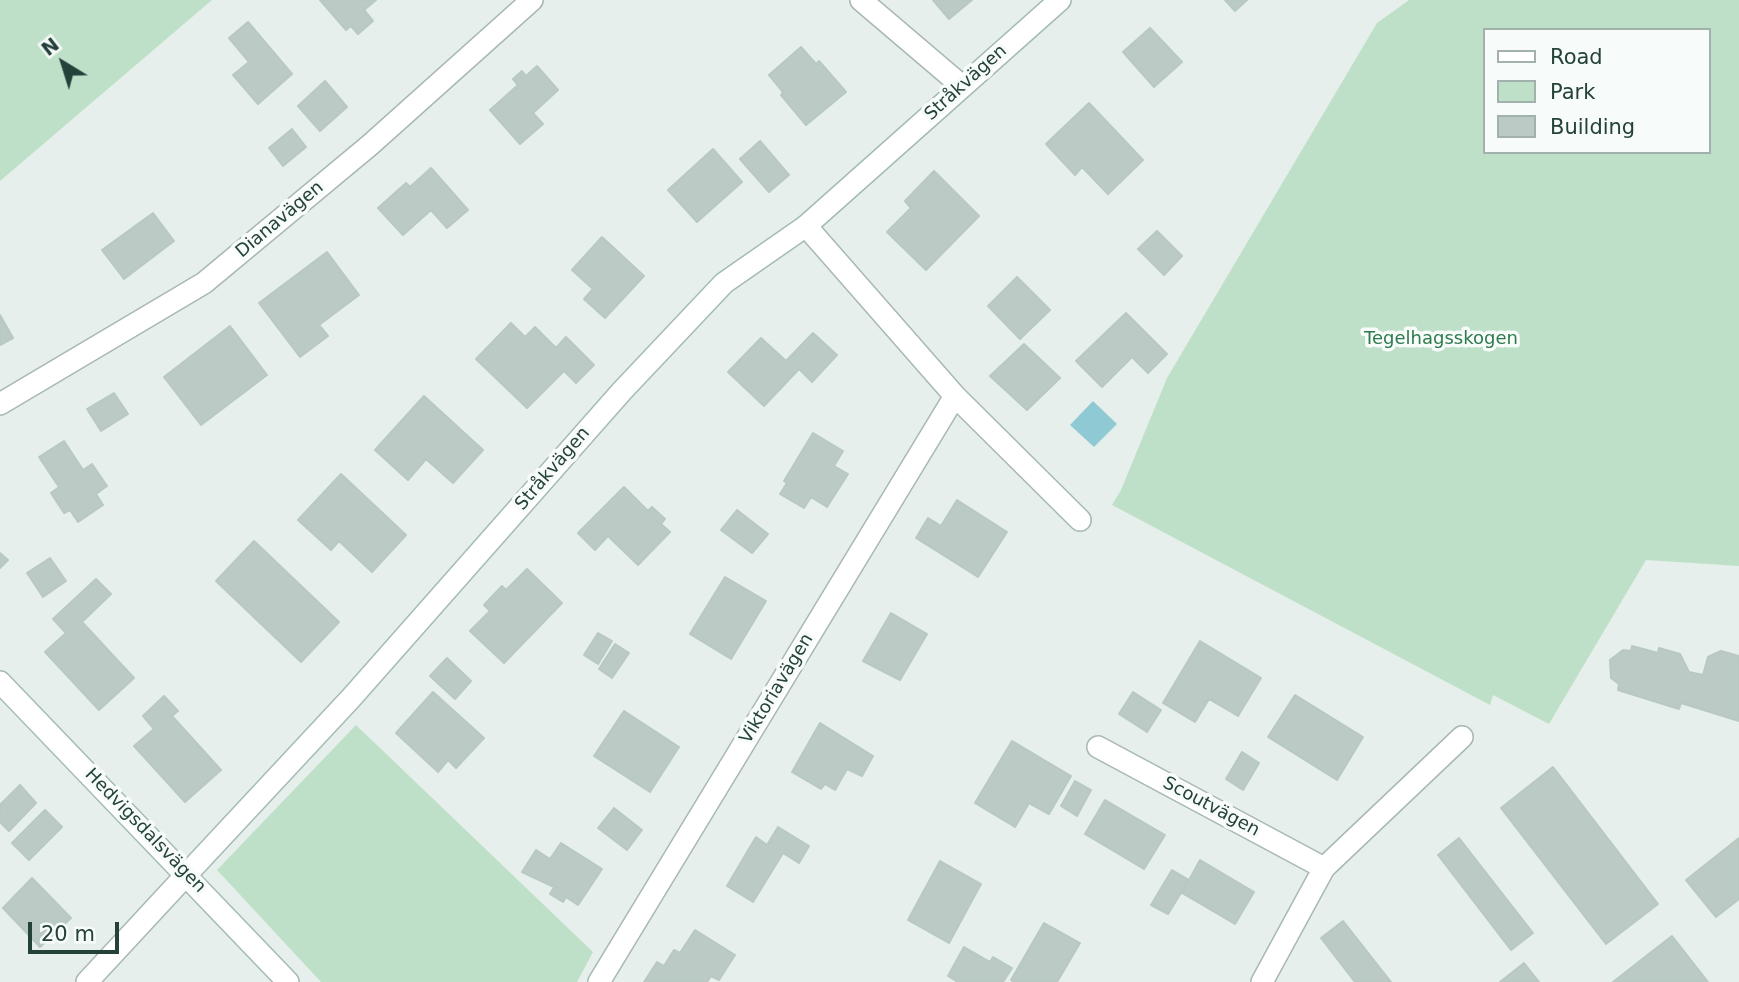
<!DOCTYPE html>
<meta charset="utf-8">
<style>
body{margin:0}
#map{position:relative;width:1739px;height:982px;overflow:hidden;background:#e6efeb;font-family:"DejaVu Sans",sans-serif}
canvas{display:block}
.legend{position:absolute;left:1483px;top:28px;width:228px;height:126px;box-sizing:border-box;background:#f7fbf9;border:2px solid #a3b1ad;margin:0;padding:9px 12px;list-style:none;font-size:21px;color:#24423a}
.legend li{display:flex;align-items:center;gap:14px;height:35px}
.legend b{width:35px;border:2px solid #a3b1ad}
.north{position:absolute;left:28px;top:28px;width:70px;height:70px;-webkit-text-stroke:5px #f7fbf9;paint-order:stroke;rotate:322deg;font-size:19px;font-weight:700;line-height:28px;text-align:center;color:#24423a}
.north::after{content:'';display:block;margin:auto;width:24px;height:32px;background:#24423a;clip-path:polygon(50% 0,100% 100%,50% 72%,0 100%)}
.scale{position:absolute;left:28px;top:922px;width:91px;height:32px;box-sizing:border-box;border:4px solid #24423a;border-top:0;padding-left:9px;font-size:21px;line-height:24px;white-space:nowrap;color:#24423a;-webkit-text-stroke:5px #f7fbf9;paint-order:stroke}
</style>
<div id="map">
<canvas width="1739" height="982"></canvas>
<ul class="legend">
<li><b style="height:9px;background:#fff"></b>Road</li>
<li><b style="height:19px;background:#bfe0c8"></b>Park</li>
<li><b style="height:19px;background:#bbcac4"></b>Building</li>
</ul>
<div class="north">N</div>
<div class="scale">20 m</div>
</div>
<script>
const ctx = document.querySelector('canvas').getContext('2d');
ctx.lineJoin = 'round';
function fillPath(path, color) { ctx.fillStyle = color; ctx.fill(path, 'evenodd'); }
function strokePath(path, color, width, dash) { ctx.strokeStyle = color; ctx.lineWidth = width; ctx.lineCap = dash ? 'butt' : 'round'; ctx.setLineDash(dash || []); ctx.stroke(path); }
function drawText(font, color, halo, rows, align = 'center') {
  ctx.font = font + ' "DejaVu Sans",sans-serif'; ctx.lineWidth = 7; ctx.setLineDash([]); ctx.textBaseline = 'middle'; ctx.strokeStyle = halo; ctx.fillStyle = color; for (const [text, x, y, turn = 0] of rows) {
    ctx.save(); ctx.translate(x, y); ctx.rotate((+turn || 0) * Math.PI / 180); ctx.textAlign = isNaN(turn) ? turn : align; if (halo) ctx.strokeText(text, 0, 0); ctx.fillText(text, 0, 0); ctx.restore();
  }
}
fillPath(new Path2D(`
 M0,0H212L0,181Z
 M1409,0H1739V566L1646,560L1549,724L1493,695L1490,705L1112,505L1121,490L1167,378L1377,23ZM1485,30H1709V152H1485Z
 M356,725L593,952L577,982H321L217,870Z`), '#bfe0c8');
fillPath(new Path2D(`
 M1093,401L1117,424L1094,447L1070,425Z`), '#8ec9d4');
const building = new Path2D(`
 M320,0H376L364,10L373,21L358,34L351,26L346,30Z
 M933,0H972L949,19Z
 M1225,0H1247L1235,11Z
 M248,22L292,74L258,104L233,75L249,62L229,38Z
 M1150,28L1182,62L1154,87L1123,52Z
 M801,47L816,64L819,61L846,92L806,125L781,95L783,92L769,75Z
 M537,66L558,90L533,113L543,124L520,144L490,110L518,85L513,79L522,71L526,76Z
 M325,81L347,107L320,131L298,106Z
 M1089,103L1143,160L1108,194L1082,167L1075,175L1046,144Z
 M292,129L306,147L283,166L269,148Z
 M760,141L789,175L769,192L740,159Z
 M713,149L742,182L697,222L668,190Z
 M431,168L468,210L447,228L431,210L403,235L378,208L406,183L410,187Z
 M934,171L979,216L926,270L887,232L911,208L905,201Z
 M153,213L174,241L124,279L102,250Z
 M1157,231L1182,256L1164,275L1138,249Z
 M602,237L644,276L605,318L584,299L593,289L572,270Z
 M327,252L359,295L319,325L328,336L300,357L259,303Z
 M1017,277L1050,310L1020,339L988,306Z
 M1126,313L1167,354L1148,373L1132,357L1102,387L1076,361Z
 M0,315L13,338L0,345Z
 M511,323L525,337L535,327L556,348L566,337L594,365L576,383L564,371L527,408L476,359Z
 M230,326L267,375L201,425L164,377Z
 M813,333L837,355L812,382L799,369L764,406L728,372L761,338L786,361Z
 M1024,344L1060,378L1027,410L990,376Z
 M114,393L128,414L101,431L87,409Z
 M424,396L483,450L453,483L426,459L408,480L375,450Z
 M813,433L843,451L834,466L848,474L827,507L811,497L804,508L780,494L787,483L784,481Z
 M64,441L83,470L92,464L107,486L96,494L103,505L78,522L70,510L64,513L51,493L59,487L39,457Z
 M341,474L406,535L372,572L339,541L331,550L298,520Z
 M624,487L648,511L652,507L665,519L661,524L670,532L638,565L608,536L595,550L578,533Z
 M957,500L1007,532L978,577L916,538L928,518L941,526Z
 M737,510L768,534L752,553L721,530Z
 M254,541L339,622L301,662L216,581Z
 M0,553L8,560L0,568Z
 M50,558L66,581L43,597L27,573Z
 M527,569L562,603L504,663L470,631L490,611L484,605L502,586L506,590Z
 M725,577L766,601L731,659L690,634Z
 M96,579L111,594L82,622L134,678L99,710L45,652L66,633L53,619Z
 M891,613L927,634L900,680L863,661Z
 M598,633L612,641L598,664L584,655Z
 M1200,641L1261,678L1238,716L1209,699L1195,722L1163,703Z
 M615,644L629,653L612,678L599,669Z
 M1632,646L1658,653L1659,648L1680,654L1689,672L1703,675L1708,657L1721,651L1739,656V721L1681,703L1679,709L1618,690L1619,684L1611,678L1610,660L1623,650L1631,651Z
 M447,658L471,681L455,699L430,676Z
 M433,692L484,738L456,768L448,760L438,772L396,733Z
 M1133,692L1161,710L1147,732L1119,714Z
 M1295,695L1363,737L1337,780L1268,737Z
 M164,696L178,711L172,716L221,770L185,802L134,746L154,729L143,716Z
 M624,711L679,747L650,792L594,756Z
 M820,723L873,756L862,776L847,769L835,790L825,784L821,789L792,772Z
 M1012,741L1071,776L1049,814L1029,803L1015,827L975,803Z
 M1242,752L1259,763L1243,790L1226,779Z
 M1553,767L1658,904L1606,944L1501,808Z
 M1075,781L1091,790L1077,816L1061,806Z
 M20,785L36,803L9,831L0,822V805Z
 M1105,800L1165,835L1144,869L1085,834Z
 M614,808L642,830L627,850L598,828Z
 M45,810L62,827L29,860L12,843Z
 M778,827L809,846L799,863L783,853L753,902L727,886L756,837L767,845Z
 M1459,838L1533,933L1511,950L1438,855Z
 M1739,838V899L1716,917L1686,880Z
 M561,843L602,869L578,905L566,897L563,902L550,894L554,887L522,872L536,850L550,859Z
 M1200,860L1254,892L1235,924L1182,893Z
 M940,861L981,884L949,943L908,920Z
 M1172,870L1189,880L1168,914L1151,905Z
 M32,878L71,918L40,947L3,908Z
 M1343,921L1391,982H1355L1321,938Z
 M1044,923L1080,943L1057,982H1014L1011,980Z
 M695,930L735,955L719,980L711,976L707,982H644L657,962L664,966L674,950L680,953Z
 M1672,936L1708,982H1613L1650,953Z
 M964,947L990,962L993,957L1012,968L1003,982H958L948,976Z
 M1524,963L1539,982H1500Z`);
fillPath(building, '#bbcac4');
strokePath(building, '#b8c9c2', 2);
const street = new Path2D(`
 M861,0L962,86
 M806,226L955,396L1080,520
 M0,404L204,283L370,145L532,0
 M1098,747L1324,868
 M87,982L187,874
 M599,982L955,396
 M1262,982L1324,868L1462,737`);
const secondary = new Path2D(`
 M0,682L288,982
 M187,874L352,697L622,391L724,283L806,226L1060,0`);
strokePath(street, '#a8b8b2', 24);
strokePath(secondary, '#a4bbb3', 24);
strokePath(street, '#fff', 21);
strokePath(secondary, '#fff', 21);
drawText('18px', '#24423a', '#f7fbf9', [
 ["Stråkvägen",966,83,-42],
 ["Dianavägen",280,220,-40],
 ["Stråkvägen",553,469,-49],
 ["Viktoriavägen",777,689,-59],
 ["Scoutvägen",1211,807,28],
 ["Hedvigsdalsvägen",145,831,46]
]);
drawText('18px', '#2d7a4b', '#f7fbf9', [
 ["Tegelhagsskogen",1441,339]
]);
</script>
